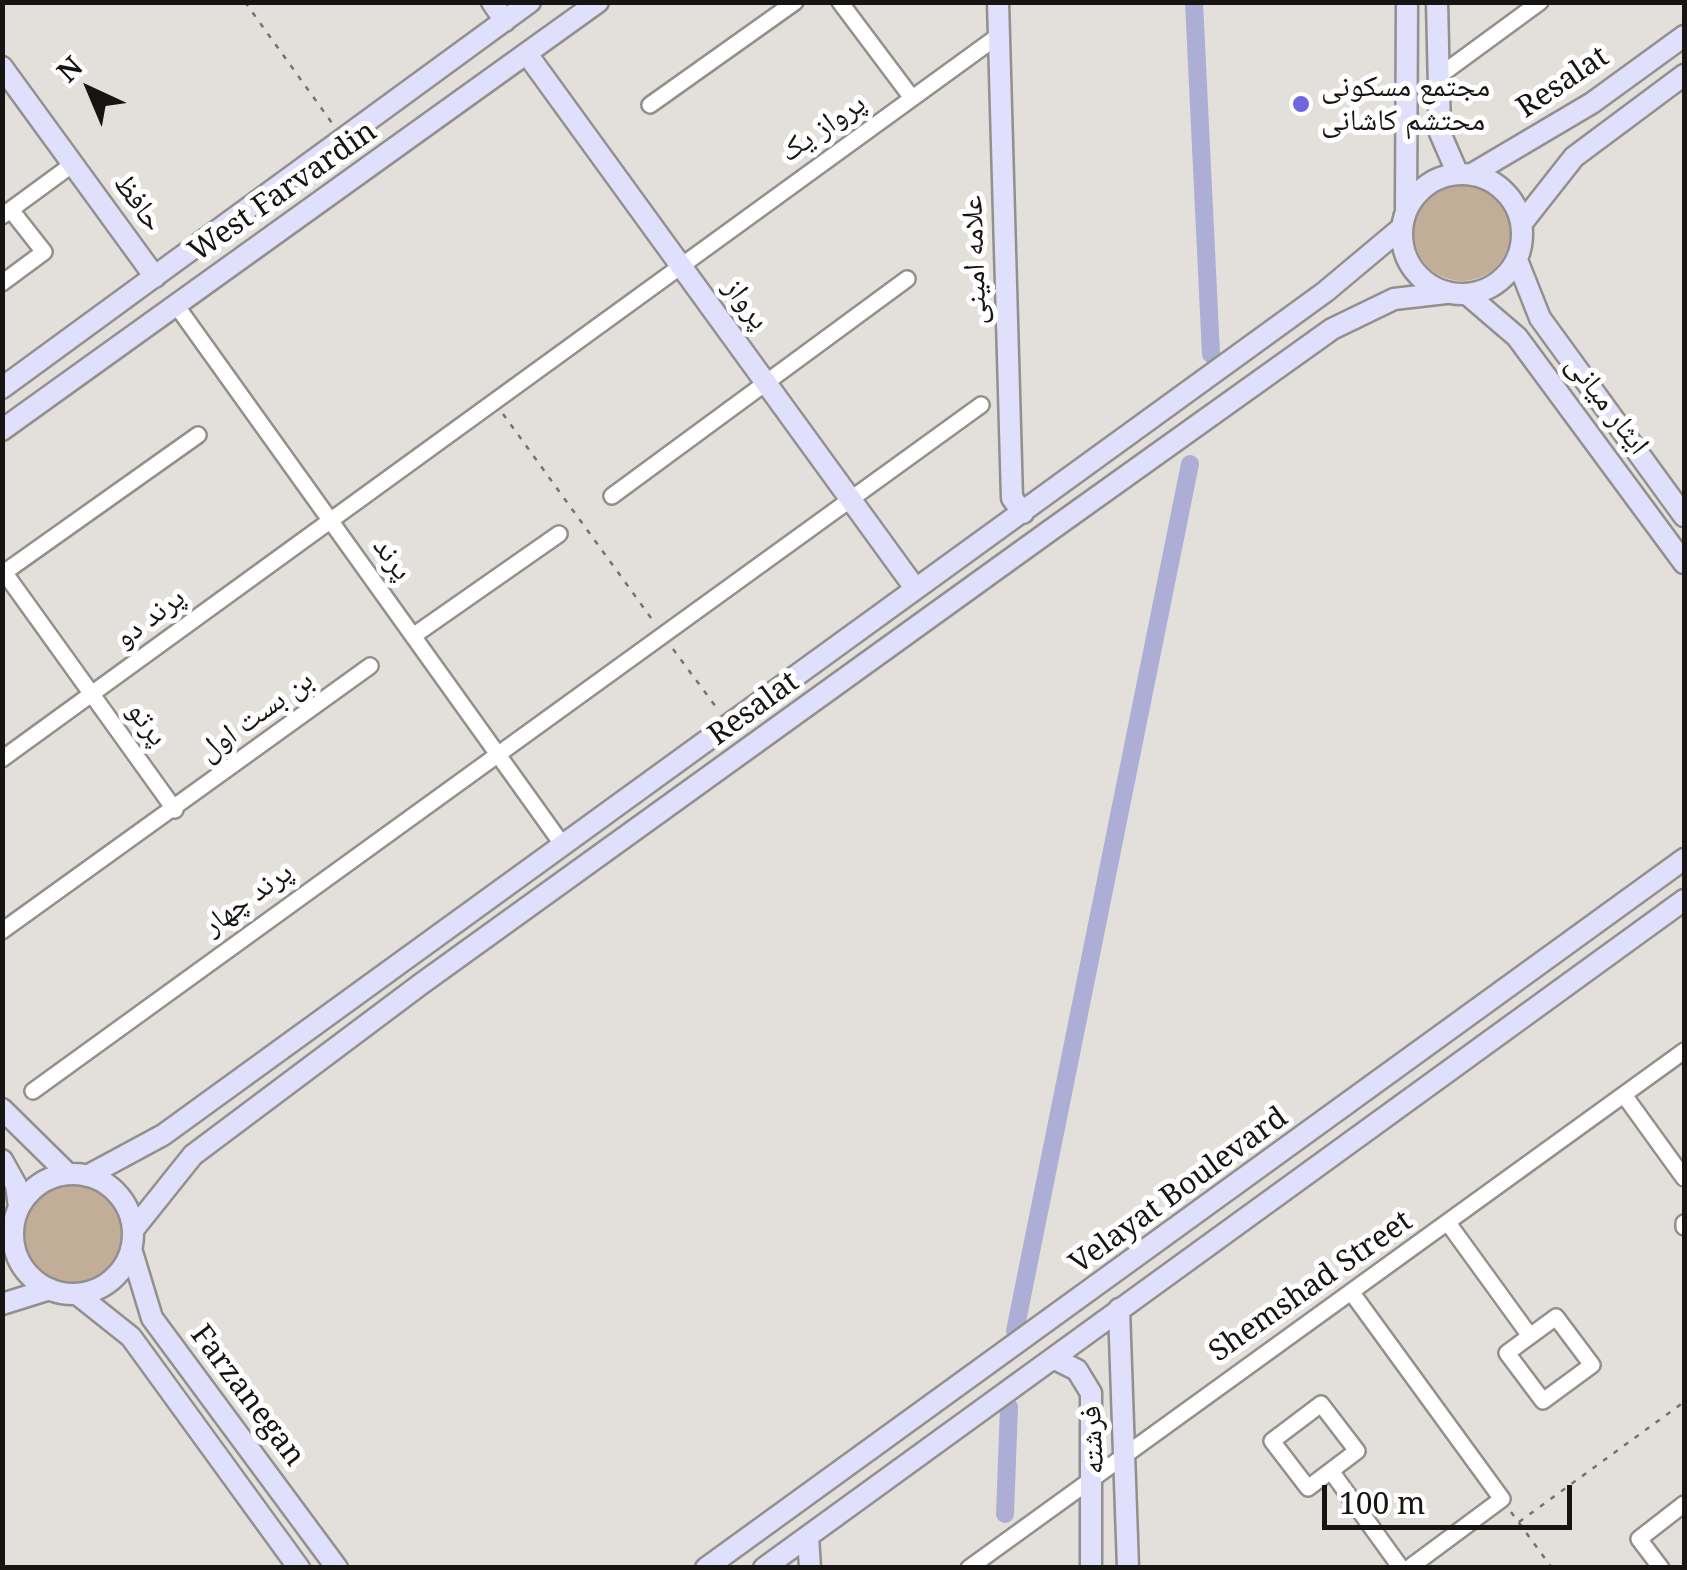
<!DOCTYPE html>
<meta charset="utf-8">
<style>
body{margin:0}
#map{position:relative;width:1687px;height:1570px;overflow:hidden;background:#e3dfdb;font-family:"Noto Serif",serif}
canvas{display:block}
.frame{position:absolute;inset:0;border:5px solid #171514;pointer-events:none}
.north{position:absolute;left:40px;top:40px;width:100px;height:100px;-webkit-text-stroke:8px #fff;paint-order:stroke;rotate:316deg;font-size:28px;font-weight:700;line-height:40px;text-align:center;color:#171514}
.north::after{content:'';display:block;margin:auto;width:35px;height:45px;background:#171514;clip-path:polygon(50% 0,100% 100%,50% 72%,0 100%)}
.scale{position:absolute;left:1322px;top:1485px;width:250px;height:45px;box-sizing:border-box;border:5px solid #171514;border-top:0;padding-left:12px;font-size:30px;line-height:35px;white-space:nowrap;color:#171514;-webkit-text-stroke:8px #fff;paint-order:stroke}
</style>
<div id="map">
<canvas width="1687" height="1570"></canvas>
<div class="frame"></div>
<div class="north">N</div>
<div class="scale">100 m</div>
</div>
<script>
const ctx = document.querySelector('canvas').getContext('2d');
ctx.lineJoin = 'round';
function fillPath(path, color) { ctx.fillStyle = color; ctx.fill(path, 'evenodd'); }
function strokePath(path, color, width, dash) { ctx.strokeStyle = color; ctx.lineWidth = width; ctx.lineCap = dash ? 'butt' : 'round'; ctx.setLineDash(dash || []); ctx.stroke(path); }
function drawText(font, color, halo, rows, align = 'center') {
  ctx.font = font + ' "Noto Serif","Noto Naskh Arabic",serif'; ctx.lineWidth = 10; ctx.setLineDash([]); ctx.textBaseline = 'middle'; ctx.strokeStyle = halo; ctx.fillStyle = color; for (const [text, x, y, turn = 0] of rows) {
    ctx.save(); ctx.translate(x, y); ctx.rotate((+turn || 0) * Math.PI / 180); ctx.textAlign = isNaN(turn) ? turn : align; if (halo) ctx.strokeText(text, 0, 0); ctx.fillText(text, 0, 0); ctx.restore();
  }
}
fillPath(new Path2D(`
 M1414 233a48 48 0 1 1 96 0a48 48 0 1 1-96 0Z
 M23 1235a51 51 0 1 1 102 0a51 51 0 1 1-102 0Z`), '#c2ad98');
strokePath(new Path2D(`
 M1194,2L1211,354
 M1015,1331L1190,464
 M1005,1514L1009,1407`), '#acaed5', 18);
const street = new Path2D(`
 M840,2L912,98
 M1439,76L1540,2
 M650,105L795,2
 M2,216L73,164
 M2,283L44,252L11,210
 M176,305L562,844
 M612,496L907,279
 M4,572L175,810
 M2,574L198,435
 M413,636L559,534
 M2,759L998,36
 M2,931L370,666
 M33,1091L981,405
 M1624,1095L1684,1178
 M1448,1223L1530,1336
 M1684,1223V1227
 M1352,1293L1502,1499L1409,1568
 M1556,1317L1592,1365L1543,1401L1507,1353Z
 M1321,1404L1357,1451L1308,1488L1272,1441Z
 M1331,1471L1401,1568
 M969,1568L1684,1051
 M1661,1568L1639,1539L1684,1504`);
const secondary = new Path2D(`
 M492,2L505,21
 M998,2L1012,498L1023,513
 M1437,2L1440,133L1457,172
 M527,54L915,588
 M2,67L155,277
 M1402 234a60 60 0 1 1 120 0a60 60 0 1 1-120 0Z
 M1472,174L1592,103L1684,36
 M1406,209L1407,2
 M1522,223L1574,157L1684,75
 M1517,260L1540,318L1684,516
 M1468,295L1517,337L1684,563
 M2,388L530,2
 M2,430L598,2
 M2,1109L68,1174
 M2,1160L16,1185L19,1207
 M13 1234a60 60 0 1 1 120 0a60 60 0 1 1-120 0Z
 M87,1176L163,1135L1325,292L1399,230
 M133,1230L193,1155L421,984L1048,532L1332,329L1394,299L1446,293
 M131,1249L152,1318L337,1568
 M77,1294L131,1337L299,1568
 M2,1304L50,1289
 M1119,1309L1128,1568
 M1053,1358L1077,1370L1091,1393V1568
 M808,1536L810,1568
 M706,1568L1684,859
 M764,1568L1684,900`);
strokePath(street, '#938f8c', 20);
strokePath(secondary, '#938f8c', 25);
strokePath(new Path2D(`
 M245,2L332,123
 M503,414L654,622
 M673,649L719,711
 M1511,1512L1552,1568
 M1519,1522L1684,1402`), '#75726f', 2.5, [5, 8]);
strokePath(street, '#fff', 15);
strokePath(secondary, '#e0e0fd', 20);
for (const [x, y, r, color] of [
 [1301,104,10,"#6f66e0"]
]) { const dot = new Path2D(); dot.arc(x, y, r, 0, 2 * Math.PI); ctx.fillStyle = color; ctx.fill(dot); strokePath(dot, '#fff', 4); }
drawText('30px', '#171514', '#fff', [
 ["Resalat",1563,83,-34],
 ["پرواز یک",823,128,-35],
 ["West Farvardin",283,192,-35],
 ["حافظ",138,203,54],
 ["علامه امینی",975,260,-92],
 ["پرواز",746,304,54],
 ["ایثار میانی",1607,405,53],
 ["پرند",392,559,54],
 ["پرند دو",150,618,-37],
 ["Resalat",754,709,-36],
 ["بن بست اول",256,716,-36],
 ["پرتو",147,724,54],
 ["پرند چهار",248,899,-36],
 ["Velayat Boulevard",1179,1191,-36],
 ["Shemshad Street",1311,1287,-35],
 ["Farzanegan",247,1396,53],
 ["فرشته",1093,1440,-93]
]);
drawText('30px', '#171514', '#fff', [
 ["مجتمع مسکونی",1321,87],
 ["محتشم کاشانی",1321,121]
], 'left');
</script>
